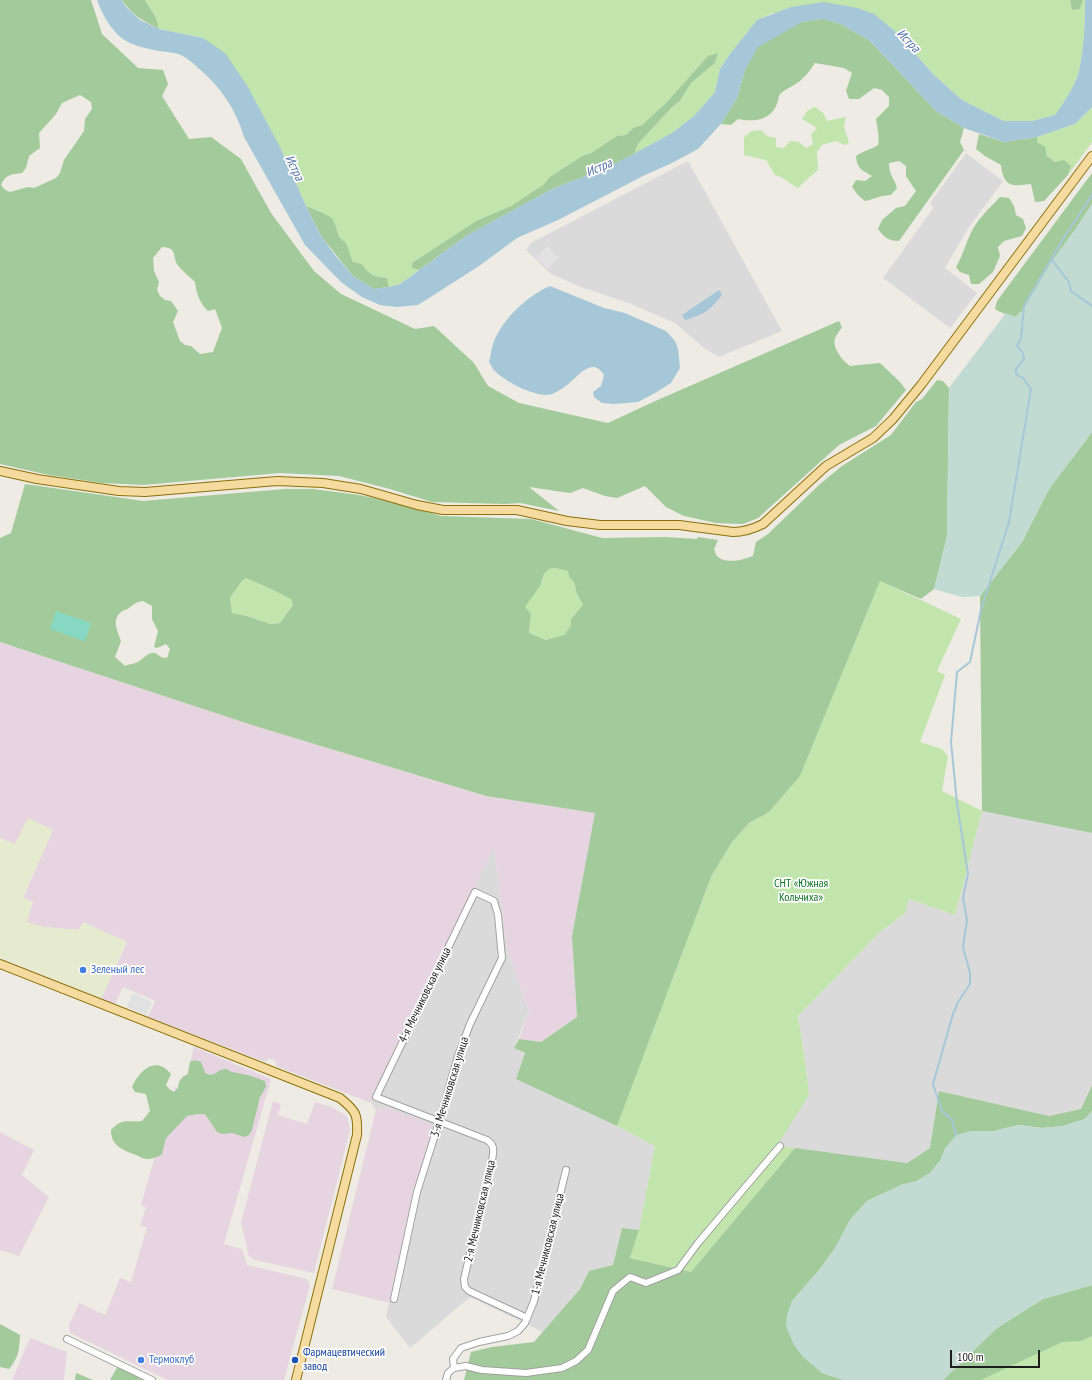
<!DOCTYPE html>
<meta charset="utf-8">
<style>
body{margin:0}
#map{position:relative;width:1092px;height:1380px;overflow:hidden;background:#edebe3;font-family:"PT Sans Narrow",sans-serif}
canvas{display:block}
.scale{position:absolute;left:950px;top:1350px;width:90px;height:18px;box-sizing:border-box;border:2px solid #1d1d1d;border-top:0;padding-left:5px;font-size:12px;line-height:14px;white-space:nowrap;color:#1d1d1d;-webkit-text-stroke:3px #fff;paint-order:stroke}
</style>
<div id="map">
<canvas width="1092" height="1380"></canvas>
<div class="scale">100 m</div>
</div>
<script>
const ctx = document.querySelector('canvas').getContext('2d');
ctx.lineJoin = 'round';
function fillPath(path, color) { ctx.fillStyle = color; ctx.fill(path, 'evenodd'); }
function strokePath(path, color, width, dash) { ctx.strokeStyle = color; ctx.lineWidth = width; ctx.lineCap = dash ? 'butt' : 'round'; ctx.setLineDash(dash || []); ctx.stroke(path); }
function drawText(font, color, halo, rows, align = 'center') {
  ctx.font = font + ' "PT Sans Narrow",sans-serif'; ctx.lineWidth = 3.5; ctx.setLineDash([]); ctx.textBaseline = 'middle'; ctx.strokeStyle = halo; ctx.fillStyle = color; for (const [text, x, y, turn = 0] of rows) {
    ctx.save(); ctx.translate(x, y); ctx.rotate((+turn || 0) * Math.PI / 180); ctx.textAlign = isNaN(turn) ? turn : align; if (halo) ctx.strokeText(text, 0, 0); ctx.fillText(text, 0, 0); ctx.restore();
  }
}
fillPath(new Path2D(`
 M966,153L1003,181L967,230L945,268L977,293L950,328L883,278L934,207L930,203Z
 M688,161L782,331L719,357L704,348L675,323L631,304L581,287L551,274L526,250L531,243Z
 M982,811L1092,833V1085L1081,1109L1049,1116L939,1091L930,1148L907,1163L776,1146L809,1095L805,1061L798,1016L880,932L905,913L909,899L955,915Z
 M494,846L507,949L529,1011L514,1048L525,1053L516,1078L617,1126L655,1146L639,1230L622,1228L613,1265L589,1271L580,1289L543,1332L470,1297L410,1348L386,1317L413,1191L435,1126L388,1108L376,1110L371,1103Z`), '#dbdada');
fillPath(new Path2D(`
 M0,642L255,726L485,796L596,813L572,936L577,1017L541,1042L519,1039L529,1011L507,949L494,847L371,1103L276,1066V1061L269,1058L265,1062L148,1017L155,1001L123,987L115,1004L101,999L127,942L83,923L79,930L43,927L26,922L23,898L53,830L15,844L0,838Z
 M194,1047L271,1079L224,1244L242,1249L247,1265L307,1279L310,1285L284,1380H168L70,1333L69,1325L79,1303L105,1315L120,1278L131,1282L147,1227L140,1226L146,1207L141,1205L175,1087L183,1089Z
 M273,1101L281,1104L278,1115L307,1124L315,1102L329,1106L347,1116L350,1130L314,1273L255,1260L249,1256L241,1223Z
 M388,1108L436,1126L413,1191L390,1303L332,1289L376,1110Z
 M0,1132L34,1150L22,1175L49,1197L19,1256L0,1250Z
 M30,1338L67,1352L64,1380H12Z`), '#e6d5e1');
fillPath(new Path2D(`
 M28,818L53,830L23,897L33,902L27,922L43,927L79,930L83,922L127,942L101,999L0,957V838L15,844Z`), '#e6ebcf');
fillPath(new Path2D(`
 M145,0H1070L1072,10L1080,9L1083,0H1085C1085,24 1084,48 1079,71C1075,87 1064,102 1055,115L1032,121H1004L962,100L934,75L896,32L773,13L757,20L730,54L720,69L715,92L694,116L672,133L634,154L638,144L672,107L680,101L691,83L715,63L717,54L708,56L665,104L642,125L633,128L626,135L617,136L591,153L582,156L550,177L543,185L511,206L476,221L412,263V268L419,270L400,284L389,287L387,278C374,277 370,275 362,264L353,262L346,243L339,237L336,227L323,213L306,206L281,149L203,38L159,29L156,18Z
 M815,107L823,113L827,121L846,117L844,127L849,143L845,145L836,141L822,145L817,152L818,170L805,181L798,188L791,184L783,178L775,175L766,160L744,155V137L752,131L761,130L767,136L776,138V147L784,148L790,141L799,142L806,148L813,144L811,135L817,128L802,119L807,111Z
 M1092,107V142L1068,175L1071,166C1063,164 1051,162 1047,155C1043,147 1046,148 1037,142V137L1075,124Z
 M555,568L568,571L569,577L574,582L577,594L583,605L571,619V625L564,635L546,640L529,633L531,614L524,607L540,586L544,574L549,569Z
 M246,578L271,589L292,599L293,605L280,623L270,624L247,616L232,613L230,598L241,582Z
 M880,581L961,619L937,671L945,675L920,742L942,749L948,756L942,791L982,811L955,915L909,899L905,913L880,932L798,1016L805,1061L809,1095L777,1146L795,1148L691,1272L630,1258L639,1230L655,1146L617,1126L711,877L732,842L749,823L769,812L800,776Z
 M1092,1336V1380H981L1062,1341H1081Z`), '#c1e5ac');
fillPath(new Path2D(`
 M0,0H91L102,34L138,68L163,70L168,84L162,96L189,139L211,137L241,159L271,213L314,271L341,294L415,329L434,326L474,363L488,386L519,403L608,423L653,402L839,321L842,327C840,330 837,334 835,338C832,348 842,360 850,366L880,363L900,382L906,390L876,426L839,445L758,518L743,524L716,523L684,516L666,507L645,486L617,498L605,496L583,488L570,493L529,487L559,511L520,503L505,504L432,502L390,489L339,476L280,473L143,485L102,483L49,475L0,464ZM80,95L91,102L92,109L85,119L84,131L64,160L60,173L56,178L34,188L28,187L10,192L5,190L1,185C5,175 11,174 22,173L26,168L29,156L40,148L39,133L56,114L62,103ZM162,247C177,248 172,253 177,264C181,270 190,277 195,282C196,292 200,304 208,311L215,309L222,328L213,352L200,354L191,346L185,345L180,341L173,322L178,311L171,301L165,300L160,296L157,290L159,282L154,271L153,258Z
 M122,0H145L156,18L159,29C143,21 132,15 122,0Z
 M1070,0H1083L1080,9L1072,10Z
 M822,19L841,24L870,41L936,111L964,128L960,142L964,150L899,241C888,241 884,237 878,229L882,220L896,208L905,206L916,191L906,176V166L899,161L889,163C889,176 894,177 897,188L891,195C881,195 875,199 865,201L858,195L852,187L856,180L865,181L872,176C862,170 857,169 856,156C863,151 870,150 878,145C880,136 877,128 876,119L889,106V97L882,90L874,88L859,99H849L846,91L852,73L844,68L815,63C811,68 808,74 803,78C797,85 786,88 780,94C778,97 778,103 776,106C769,121 752,122 738,119L731,125L721,124L737,98L745,70L758,46L801,22Z
 M718,53L715,63L691,83L680,101L672,107L638,144L634,154L611,166L552,189L466,236L419,270L412,268V263L476,221L511,206L543,185L550,177L582,156L591,153L617,136L626,135L633,128L642,125L665,104L708,56Z
 M979,134L1004,142L1037,137V142L1045,147L1047,156L1055,162L1064,160L1071,166L1068,175L1044,201L1035,202L1031,184C1026,184 1019,186 1014,185C1004,184 1002,173 1001,165L985,156L976,149Z
 M1092,173V204L1023,310L1015,317C1008,314 1000,313 995,309L997,301Z
 M1000,197L1009,198L1014,206L1016,215L1023,219L1026,228L1022,236L1004,241L998,247L1000,256L993,272L979,284H971L969,275L960,272L956,267C962,257 965,246 970,235C976,220 989,209 1000,197Z
 M306,206L323,213L332,218L336,227L339,237L346,243L353,262L362,264C370,275 374,277 387,278L389,287L374,289L353,276L321,236Z
 M937,380L943,381L949,388L947,536L934,589L921,599L880,581L800,776L769,812L749,823L732,842L711,877L617,1126L516,1079L525,1053L514,1048L519,1039L541,1042L577,1017L572,936L595,813L486,796L255,726L0,642V538L11,533L25,484L143,501L285,489H313L359,495L394,502L441,516L531,519L602,538L664,537L697,539L698,537L718,540L714,549C715,551 715,553 716,555C724,565 743,560 753,556L756,542L768,534L820,484L842,466L891,435L916,402L922,399ZM555,568L568,571L569,577L574,582L577,594L583,605L571,619V625L564,635L546,640L529,633L531,614L525,607L540,586L544,574L549,569ZM246,578L271,589L291,599L293,605L280,623L270,624L247,616L232,613L230,598L241,582ZM143,601L152,606V619L158,631L154,647L157,648L166,644L170,649L167,658C159,658 160,655 155,653C149,651 142,660 138,662C134,664 129,664 125,666L115,657L121,641C118,632 111,620 121,612C123,610 126,610 129,608C135,604 135,602 143,601Z
 M1092,432V833L982,811L980,596L1022,542L1049,489Z
 M195,1060L201,1062L205,1073L211,1075L216,1073L220,1070L226,1069L232,1072L248,1075L265,1081L266,1087L260,1097L252,1130L249,1135L244,1137L232,1133L222,1134L217,1132L205,1114H197L187,1116L166,1138L162,1154C158,1157 152,1159 147,1159C143,1159 139,1156 136,1155C123,1150 111,1146 111,1130C123,1117 128,1123 142,1121L150,1111L146,1094L135,1092L132,1087C139,1070 156,1055 171,1074L166,1085L169,1089L174,1092L178,1088C179,1080 181,1077 188,1074L190,1062Z
 M1092,1085V1111L1085,1119L1063,1126L1042,1128L1019,1125L994,1131H971L946,1147L940,1161L930,1173L917,1181L901,1185L867,1201L850,1220L835,1248L820,1269L792,1301L822,1373L844,1380H464L471,1352L492,1347L534,1342L580,1289L589,1271L613,1265L622,1228L639,1230L630,1258L691,1272L795,1148L907,1163L930,1148L939,1091L1049,1116L1081,1109Z
 M1092,1285V1336L1081,1341L1062,1342L981,1380H943L997,1328L1043,1299Z
 M0,1324L20,1335C19,1350 19,1357 9,1369L0,1367Z
 M118,1366L147,1380H110Z
 M76,1373L93,1380H75Z`), '#a2ca9a');
fillPath(new Path2D(`
 M1092,204V432L1049,489L1022,542L980,596L962,597L934,589L947,536L949,388L1006,313L1015,317L1023,310L1051,262L1076,228Z
 M1092,1111V1285L1043,1299L997,1328L943,1380H844L822,1373L803,1357L794,1345L787,1329L786,1323L787,1315L792,1301L820,1269L835,1248L850,1220L867,1201L901,1185L917,1181L930,1173L940,1161L946,1147L956,1135L971,1131H994L1019,1125L1042,1128L1063,1126L1085,1119Z`), '#c1dad2');
fillPath(new Path2D(`
 M56,611L91,623L85,641L50,629Z`), '#86d8c2');
fillPath(new Path2D(`
 M547,246L559,257L548,269L536,258Z
 M132,993L152,1002L147,1015L127,1007Z`), '#e1e1e1');
fillPath(new Path2D(`
 M97,0H122L126,7L140,20L159,29L203,38L225,53L248,87L281,149L306,206L321,236L335,255L353,276L374,289L389,287L400,284L466,236L552,189L611,166L672,133L694,116L715,92L720,69L730,54L757,20L791,7L823,2L858,8L874,14L896,32L934,75L962,100L1004,121H1032L1055,115C1064,102 1075,87 1079,71C1084,48 1085,24 1085,0H1092V107L1075,124L1037,137L1004,142L964,128L936,111L870,41L841,24L822,19L802,22L758,47L745,70L737,98L721,124L698,149L672,163L645,175L558,220L517,238L479,266L418,305L397,307L380,305L362,297L341,282L305,245L244,137C236,109 220,86 197,67C193,63 188,59 183,56C176,52 166,52 159,51C149,49 139,47 130,43C113,35 103,16 97,0Z
 M550,286L604,308L625,313L666,331L675,341L678,349L680,368L671,383L655,393L638,402L614,404L602,403L594,397L593,392L601,386L604,375C592,356 579,376 567,385C563,388 557,392 552,394C538,399 506,382 496,372C493,370 491,365 489,362C491,356 491,349 493,344C502,319 527,296 550,286Z
 M719,290L722,295C709,311 705,314 685,320L682,315Z`), '#a6c7d8');
strokePath(new Path2D(`
 M1051,259L1069,282L1071,291L1092,306
 M956,1135L952,1120L942,1111L933,1084L953,1014L958,1002L970,984V973L963,947L967,920L963,898L968,874L957,803L951,742L957,672L970,662L981,610L1009,522L1031,389L1023,378L1016,374V369L1024,359L1023,353L1017,346L1021,338L1024,306L1063,239L1092,195`), '#a6c7d8', 2);
const minor = new Path2D(`
 M394,1299L417,1192L439,1122L458,1056L470,1024L502,958L498,915L494,901L475,892L376,1097L487,1140C496,1146 493,1152 492,1161L464,1279L465,1287L469,1291L527,1318
 M67,1339L152,1380
 M454,1368L453,1359L461,1348L479,1342L508,1336L518,1331L525,1323L534,1301L566,1170
 M446,1380L448,1373L454,1368L466,1366L482,1370L526,1373L562,1368L576,1361L588,1350L613,1291L630,1277L646,1283L678,1270L698,1243L780,1146`);
const major = new Path2D(`
 M0,471L37,479L119,491L145,492L277,481L323,483L361,489L417,505L443,510H517L567,521L600,525H679L733,532C745,532 753,529 763,524L826,466L873,438L893,419L921,385L1092,156
 M0,964L340,1098C356,1111 358,1114 357,1135L296,1380`);
strokePath(minor, '#a1a1a1', 8);
strokePath(major, '#8c710a', 10);
strokePath(minor, '#fff', 6);
strokePath(major, '#f5dba0', 8);
for (const [x, y, r, color] of [
 [83,970,4,"#3f7fe0"],
 [141,1360,4,"#3f7fe0"],
 [295,1360,4,"#1a4fb4"]
]) { const dot = new Path2D(); dot.arc(x, y, r, 0, 2 * Math.PI); ctx.fillStyle = color; ctx.fill(dot); strokePath(dot, '#fff', 1.5); }
drawText('12px', '#127326', '#fff', [
 ["СНТ «Южная",801,884],
 ["Кольчиха»",801,898]
]);
drawText('12px', '#366cbe', '#fff', [
 ["Зеленый лес",91,970],
 ["Термоклуб",149,1360]
], 'left');
drawText('12px', '#1d1d1d', '#fff', [
 ["4-я Мечниковская улица",425,995,-64],
 ["3-я Мечниковская улица",450,1087,-73],
 ["2-я Мечниковская улица",480,1211,-77],
 ["1-я Мечниковская улица",548,1244,-76]
]);
drawText('12px', '#164399', '#fff', [
 ["Фармацевтический",303,1353],
 ["завод",303,1367]
], 'left');
drawText('italic 13px', '#5070a6', '#fff', [
 ["Истра",908,41,46],
 ["Истра",294,168,64],
 ["Истра",599,168,-23]
]);
</script>
